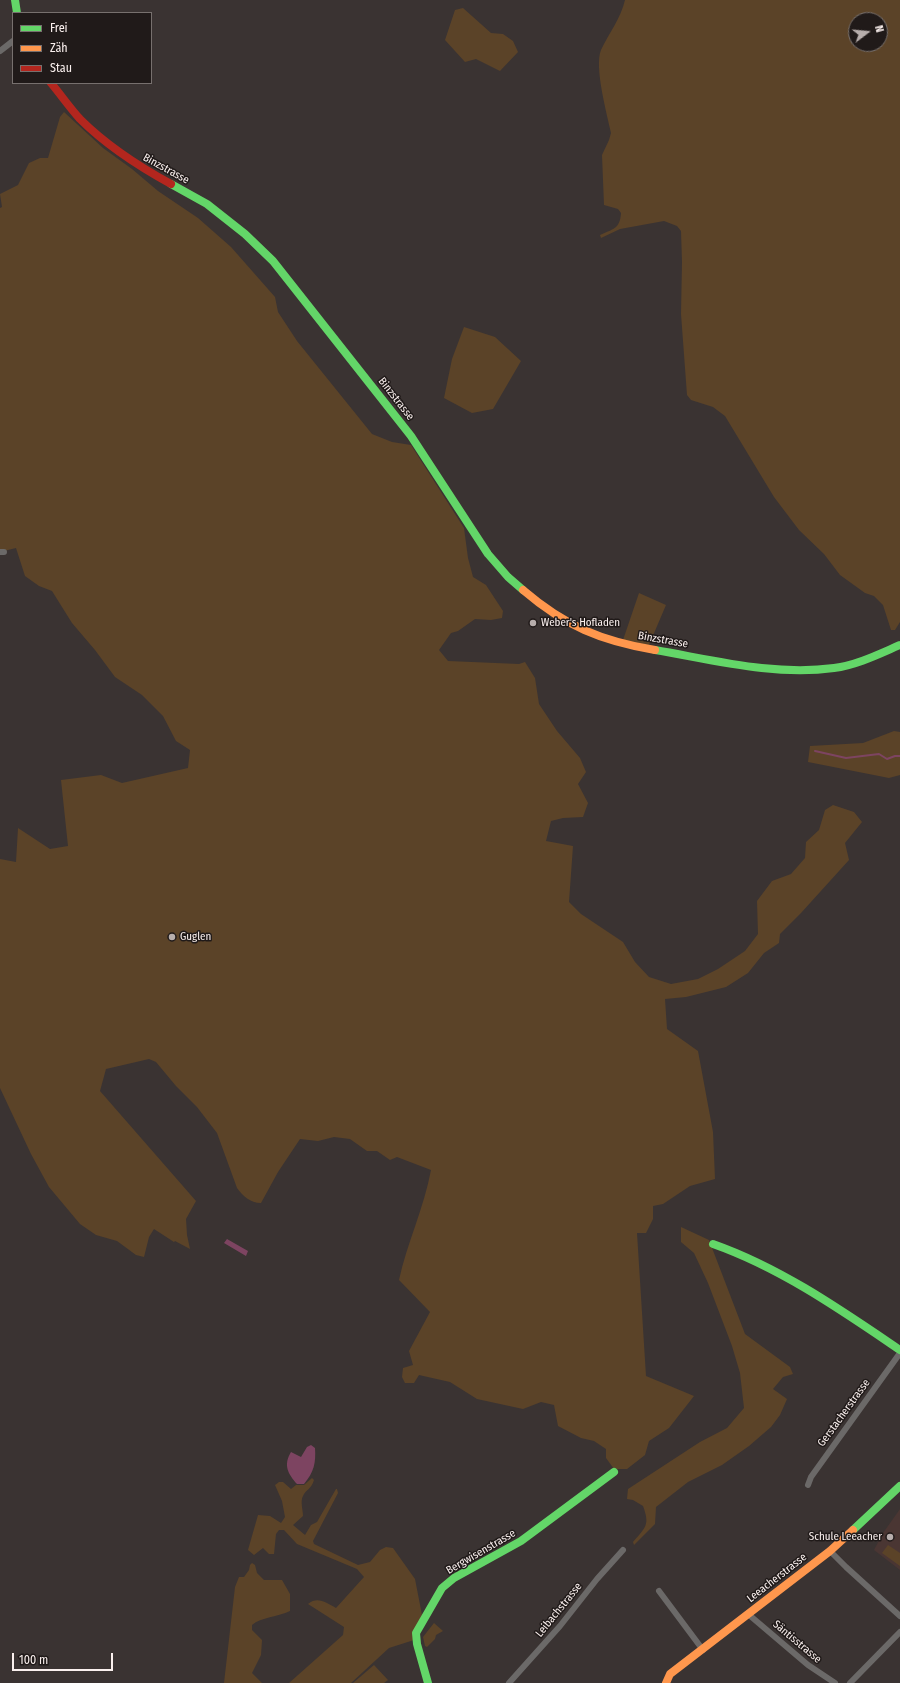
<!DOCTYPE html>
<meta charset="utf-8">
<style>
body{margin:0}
#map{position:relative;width:900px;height:1683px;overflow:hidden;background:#3a3332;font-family:"Fira Sans Condensed",sans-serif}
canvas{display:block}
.legend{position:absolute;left:12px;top:12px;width:140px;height:72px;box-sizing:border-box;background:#201a19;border:1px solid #77706e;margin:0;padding:5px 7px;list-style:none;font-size:12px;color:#faf0ee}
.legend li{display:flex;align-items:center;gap:8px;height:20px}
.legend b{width:20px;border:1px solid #77706e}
.north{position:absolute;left:848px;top:12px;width:40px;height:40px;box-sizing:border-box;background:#201a19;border:1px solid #77706e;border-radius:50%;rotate:74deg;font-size:11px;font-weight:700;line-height:16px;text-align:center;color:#faf0ee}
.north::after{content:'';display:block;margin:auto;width:14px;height:18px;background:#b7aeac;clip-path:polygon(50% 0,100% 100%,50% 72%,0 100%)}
.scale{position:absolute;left:12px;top:1653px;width:101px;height:18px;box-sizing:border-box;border:2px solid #faf0ee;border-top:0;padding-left:5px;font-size:12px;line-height:14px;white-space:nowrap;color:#faf0ee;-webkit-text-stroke:3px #201a19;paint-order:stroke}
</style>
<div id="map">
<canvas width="900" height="1683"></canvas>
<ul class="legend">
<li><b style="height:5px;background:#63d668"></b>Frei</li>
<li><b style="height:5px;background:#ff974d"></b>Zäh</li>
<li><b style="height:5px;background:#b3261e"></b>Stau</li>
</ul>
<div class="north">N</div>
<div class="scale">100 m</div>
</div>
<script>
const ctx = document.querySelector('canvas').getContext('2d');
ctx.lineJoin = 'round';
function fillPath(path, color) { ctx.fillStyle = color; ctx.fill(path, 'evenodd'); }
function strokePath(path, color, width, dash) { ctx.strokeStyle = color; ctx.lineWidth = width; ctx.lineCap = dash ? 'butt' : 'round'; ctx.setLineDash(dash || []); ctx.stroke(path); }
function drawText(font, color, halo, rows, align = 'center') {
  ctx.font = font + ' "Fira Sans Condensed",sans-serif'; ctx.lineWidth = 3; ctx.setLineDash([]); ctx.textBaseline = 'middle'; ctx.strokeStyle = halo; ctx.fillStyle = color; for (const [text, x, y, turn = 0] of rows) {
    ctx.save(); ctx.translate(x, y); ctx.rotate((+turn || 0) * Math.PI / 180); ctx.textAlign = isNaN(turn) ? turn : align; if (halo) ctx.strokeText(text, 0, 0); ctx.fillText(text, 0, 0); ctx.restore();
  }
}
fillPath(new Path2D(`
 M900,1509V1570L874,1550L883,1533Z`), '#4a3633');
fillPath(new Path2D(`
 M625,0H900V622L895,630H891L883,605L874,596L865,593L840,575L824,554L799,530L774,497L725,416L713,407L691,400L687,395L681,314L682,262L681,231L677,226L664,221L620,229L601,238L600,235C613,229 620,229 621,213L618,209L604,205L602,155L609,140L611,133C607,114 594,67 601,50C609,33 621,18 625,0ZM856,20H880V44H856Z
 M463,8L491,33L503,34L513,41L518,52L500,71L476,59L465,62L445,40L455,10Z
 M64,112L103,148L132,169L158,191L198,218L231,247L275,297L278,312L297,341L372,434L392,442L411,445L464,528L468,558L473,577L486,585L503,611L502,618L491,620L475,619L458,631L451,633L439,650L448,661L519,664L525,662L535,678L539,704L557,731L580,758L586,772L578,784L588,803L583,817L563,818L551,821L546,841L573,846L569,902L581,914L623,942L635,962L649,977L671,984L698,979L718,969L745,951L758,934L757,901L772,881L791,874L805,858L806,842L819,830L825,810L833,805L854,812L862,822L845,843L849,860L801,913L780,934L779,943L764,953L748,973L726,987L686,997L665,999L667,1029L698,1051L713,1132L715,1179L690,1186L663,1204L653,1206V1219L646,1233H637L646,1376L694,1396L669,1428L649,1441L645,1455L627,1469H614L606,1458V1449L594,1441L581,1438L558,1426L554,1405L541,1402L523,1409L477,1399L450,1382L419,1375L414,1383H405L402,1377L403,1368L413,1365L409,1351L430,1312L399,1280C407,1243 424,1208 431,1170L397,1157L390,1160L377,1151H367L350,1139L334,1137L318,1141L300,1139L278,1172L261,1203C250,1203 243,1196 237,1188L217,1133L197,1107L176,1086L156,1062L149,1059L106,1069L100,1091L196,1201L186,1219L187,1235L190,1249L175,1241L174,1242L154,1229L149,1237L144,1257L136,1255L117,1241L96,1235L80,1224L49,1187L31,1154L0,1088V859L16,862L18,828L50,849L68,846L61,780L101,775L122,783L188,768L190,750L176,741L163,716L142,695L115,677L95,650L72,623L52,591L39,586L25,576L16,548L0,552V208L2,207L0,194L18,185L29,163L40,158H48L60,117Z
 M464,327L495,337L521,361L493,409L472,413L444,398L452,359Z
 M639,593L666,605L649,645L623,640Z
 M894,731L900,732V775L889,778L808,762L810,746L863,743Z
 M681,1227L709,1240L745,1334L790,1367L793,1374L783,1377L773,1389L787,1399L780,1415L771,1427L749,1446L722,1465L688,1482L656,1507L655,1524L634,1545L633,1542C646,1527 650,1525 643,1506L633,1500L627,1499L628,1489L700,1442L727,1428L744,1408L740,1373L732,1346L708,1283L694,1253L681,1242Z
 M312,1478L314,1480C311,1490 306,1489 303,1496C300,1501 303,1510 303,1516L293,1525L305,1535L311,1525L317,1522L336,1489H337L338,1493L313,1541L314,1544L358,1565L370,1562L380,1550L386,1547L393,1548L415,1579L422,1615L414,1640L389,1648L351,1683H289L343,1635L344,1627L308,1604C318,1596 326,1603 336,1608L364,1577L357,1569L297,1544L284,1530H279L276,1534L274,1554H269L263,1548L254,1555L248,1550L258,1515L270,1516L281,1523L285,1517L282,1501L275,1485L279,1482H283L291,1489L296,1485H304Z
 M888,1545L900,1553V1566L882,1553Z
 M252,1563L255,1565L257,1573L264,1580H282L290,1594V1611C278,1617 261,1617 252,1625V1630L262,1640L261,1655L252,1673L262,1683H224L235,1587L239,1577H244L249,1570L250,1565Z
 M434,1623L443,1631L436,1635L435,1639L427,1647L425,1646L423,1637Z
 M374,1665L388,1680L384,1683H353Z`), '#5b4328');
fillPath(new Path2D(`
 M227,1239L248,1251L246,1256L224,1243Z
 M311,1445L315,1448C316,1463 314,1472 304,1484H297C288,1474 283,1465 291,1452L301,1457L307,1447Z`), '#7d4461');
strokePath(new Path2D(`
 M815,751L846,758L879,754L887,759L895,756H900`), '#7d4461', 2);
strokePath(new Path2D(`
 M0,51L13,41
 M0,552H4
 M808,1485L811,1477L900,1353
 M830,1551L846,1567L900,1616
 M659,1591L703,1650
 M748,1614L808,1665L835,1683
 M509,1683L560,1626L597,1579L623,1550
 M850,1683L900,1632`), '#6b6968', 6);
strokePath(new Path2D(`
 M15,0L17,13
 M171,184L207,204L245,234L273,261L411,436L488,554L508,577L523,590
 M655,650C714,660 774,676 834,668C857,665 879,654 900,645
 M713,1244C781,1268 841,1310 900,1350
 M853,1530L900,1486
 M428,1683L417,1644L416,1633L442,1588L454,1578L521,1541L614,1472`), '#63d668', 8);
strokePath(new Path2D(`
 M523,590C565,626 601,641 655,650
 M666,1683L670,1674L830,1551L853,1530`), '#ff974d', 8);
strokePath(new Path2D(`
 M51,83C61,95 70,108 80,119C107,146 138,166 171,184`), '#b3261e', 8);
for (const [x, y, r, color] of [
 [533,623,4,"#b7aeac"],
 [172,937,4,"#b7aeac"],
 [890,1537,4,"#b7aeac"]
]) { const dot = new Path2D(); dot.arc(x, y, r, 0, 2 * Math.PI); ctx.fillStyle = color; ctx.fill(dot); strokePath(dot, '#201a19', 1.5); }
drawText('11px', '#faf0ee', '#201a19', [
 ["Binzstrasse",166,169,29],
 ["Binzstrasse",396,399,52],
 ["Binzstrasse",663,640,10],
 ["Gerstacherstrasse",844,1413,-54],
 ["Bergwisenstrasse",481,1552,-30],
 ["Leeacherstrasse",777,1578,-38],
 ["Leibachstrasse",559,1610,-51],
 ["Säntisstrasse",797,1642,40]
]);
drawText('11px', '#faf0ee', '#201a19', [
 ["Weber's Hofladen",541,623],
 ["Guglen",180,937],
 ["Schule Leeacher",882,1537,"right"]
], 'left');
</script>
